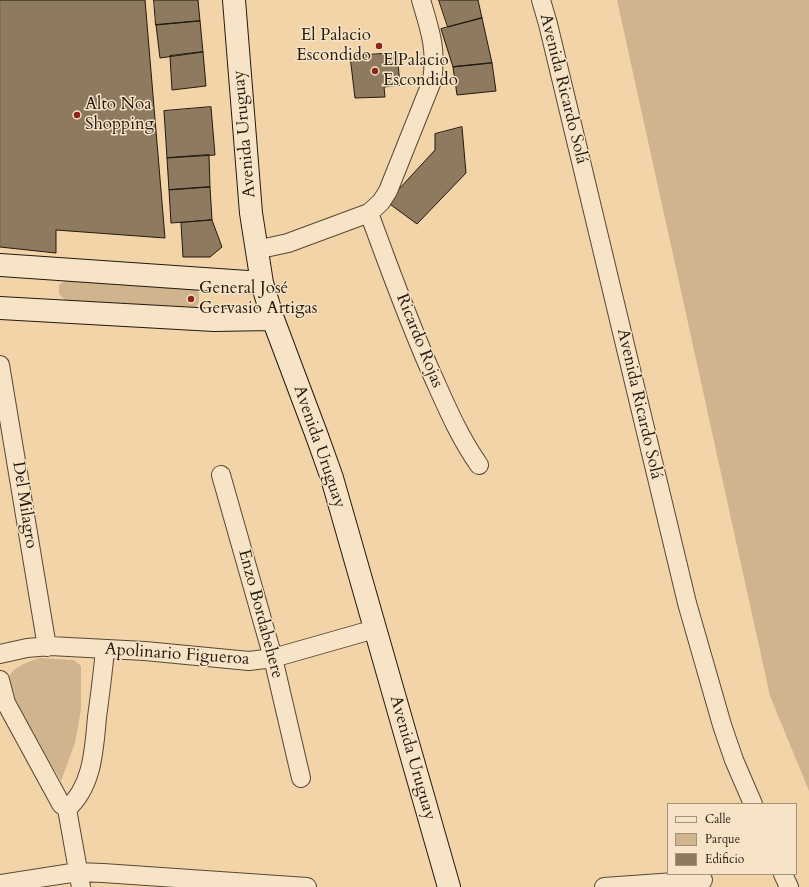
<!DOCTYPE html>
<meta charset="utf-8">
<style>
body{margin:0}
#map{position:relative;width:809px;height:887px;overflow:hidden;background:#f2d4a8;font-family:Cardo,serif}
canvas{display:block}
.legend{position:absolute;left:667px;top:803px;width:130px;height:72px;box-sizing:border-box;background:#f7e3c6;border:1px solid #a2927d;margin:0;padding:5px 7px;list-style:none;font-size:12px;color:#22190f}
.legend li{display:flex;align-items:center;gap:8px;height:20px}
.legend b{width:20px;border:1px solid #a2927d}
</style>
<div id="map">
<canvas width="809" height="887"></canvas>
<ul class="legend">
<li><b style="height:5px;background:#f7e3c6"></b>Calle</li>
<li><b style="height:11px;background:#cfb48e"></b>Parque</li>
<li><b style="height:11px;background:#8e7a5f"></b>Edificio</li>
</ul>
</div>
<script>
const ctx = document.querySelector('canvas').getContext('2d');
ctx.lineJoin = 'round';
function fillPath(path, color) { ctx.fillStyle = color; ctx.fill(path, 'evenodd'); }
function strokePath(path, color, width, dash) { ctx.strokeStyle = color; ctx.lineWidth = width; ctx.lineCap = dash ? 'butt' : 'round'; ctx.setLineDash(dash || []); ctx.stroke(path); }
function drawText(font, color, halo, rows, align = 'center') {
  ctx.font = font + ' Cardo,serif'; ctx.lineWidth = 3; ctx.setLineDash([]); ctx.textBaseline = 'middle'; ctx.strokeStyle = halo; ctx.fillStyle = color; for (const [text, x, y, turn = 0] of rows) {
    ctx.save(); ctx.translate(x, y); ctx.rotate((+turn || 0) * Math.PI / 180); ctx.textAlign = isNaN(turn) ? turn : align; if (halo) ctx.strokeText(text, 0, 0); ctx.fillText(text, 0, 0); ctx.restore();
  }
}
fillPath(new Path2D(`
 M617,0H809V791L770,696Z
 M66,280L194,287L199,293V302L194,310L66,301L59,294V285Z
 M40,658L74,660L81,666V710L75,743L61,781L11,699C10,694 7,688 7,684C8,668 28,662 40,658Z`), '#cfb48e');
const building = new Path2D(`
 M0,0H145L165,238L56,230V253L0,247Z
 M154,0H198L200,21L156,25Z
 M439,0H478L482,18L448,27Z
 M482,18L492,63L453,67L441,29Z
 M200,21L203,52L160,58L156,25Z
 M203,52L206,86L172,90L170,56Z
 M397,53L400,85L384,87L385,97L355,98L350,56Z
 M492,63L496,91L457,95L453,67Z
 M211,107L215,155L167,158L164,111Z
 M462,127L466,173L417,224L387,202L435,150V134Z
 M209,155L210,187L169,190L167,158Z
 M210,187L212,220L171,223L169,190Z
 M212,220L222,247L210,257H183L181,223Z`);
fillPath(building, '#8e7a5f');
strokePath(building, '#22190f', 1);
const street = new Path2D(`
 M541,0L548,24L687,603L722,725L734,760L753,804
 M369,213C390,270 410,326 435,381C448,410 460,438 479,465
 M256,250L288,243L369,213L381,202L388,191L432,81C437,49 430,30 421,0
 M0,365L47,647
 M221,475L273,658L301,778
 M0,654L27,648L50,646L145,651L249,661L273,658L375,629
 M0,680L6,703L61,804L67,809L81,887
 M67,809C93,786 94,749 97,717C100,695 103,672 105,649
 M783,874L789,887
 M0,884L78,872L103,873L307,887
 M604,887L703,880`);
const secondary = new Path2D(`
 M234,0L251,213L262,283L273,319L317,436L332,478L449,887
 M0,265L262,283
 M0,308L214,320L273,319`);
strokePath(street, '#564835', 20);
strokePath(secondary, '#22190f', 24);
strokePath(street, '#f7e3c6', 18);
strokePath(secondary, '#f7e3c6', 22);
for (const [x, y, r, color] of [
 [379,46,4,"#8f2418"],
 [375,71,4,"#8f2418"],
 [77,115,4,"#8f2418"],
 [191,299,4,"#8f2418"]
]) { const dot = new Path2D(); dot.arc(x, y, r, 0, 2 * Math.PI); ctx.fillStyle = color; ctx.fill(dot); strokePath(dot, '#f7e3c6', 1.5); }
drawText('17px', '#22190f', '#f7e3c6', [
 ["El Palacio",371,36,"right"],
 ["Escondido",371,56,"right"],
 ["ElPalacio",383,61],
 ["Escondido",383,81],
 ["Alto Noa",85,105],
 ["Shopping",85,125],
 ["General José",199,289],
 ["Gervasio Artigas",199,309]
], 'left');
drawText('17px', '#22190f', '#f7e3c6', [
 ["Avenida Ricardo Solá",563,89,76],
 ["Avenida Uruguay",245,134,-95],
 ["Ricardo Rojas",419,341,68],
 ["Avenida Ricardo Solá",639,404,77],
 ["Avenida Uruguay",319,447,71],
 ["Del Milagro",24,505,81],
 ["Enzo Bordabehere",260,614,75],
 ["Apolinario Figueroa",177,655,4],
 ["Avenida Uruguay",412,758,74]
]);
</script>
